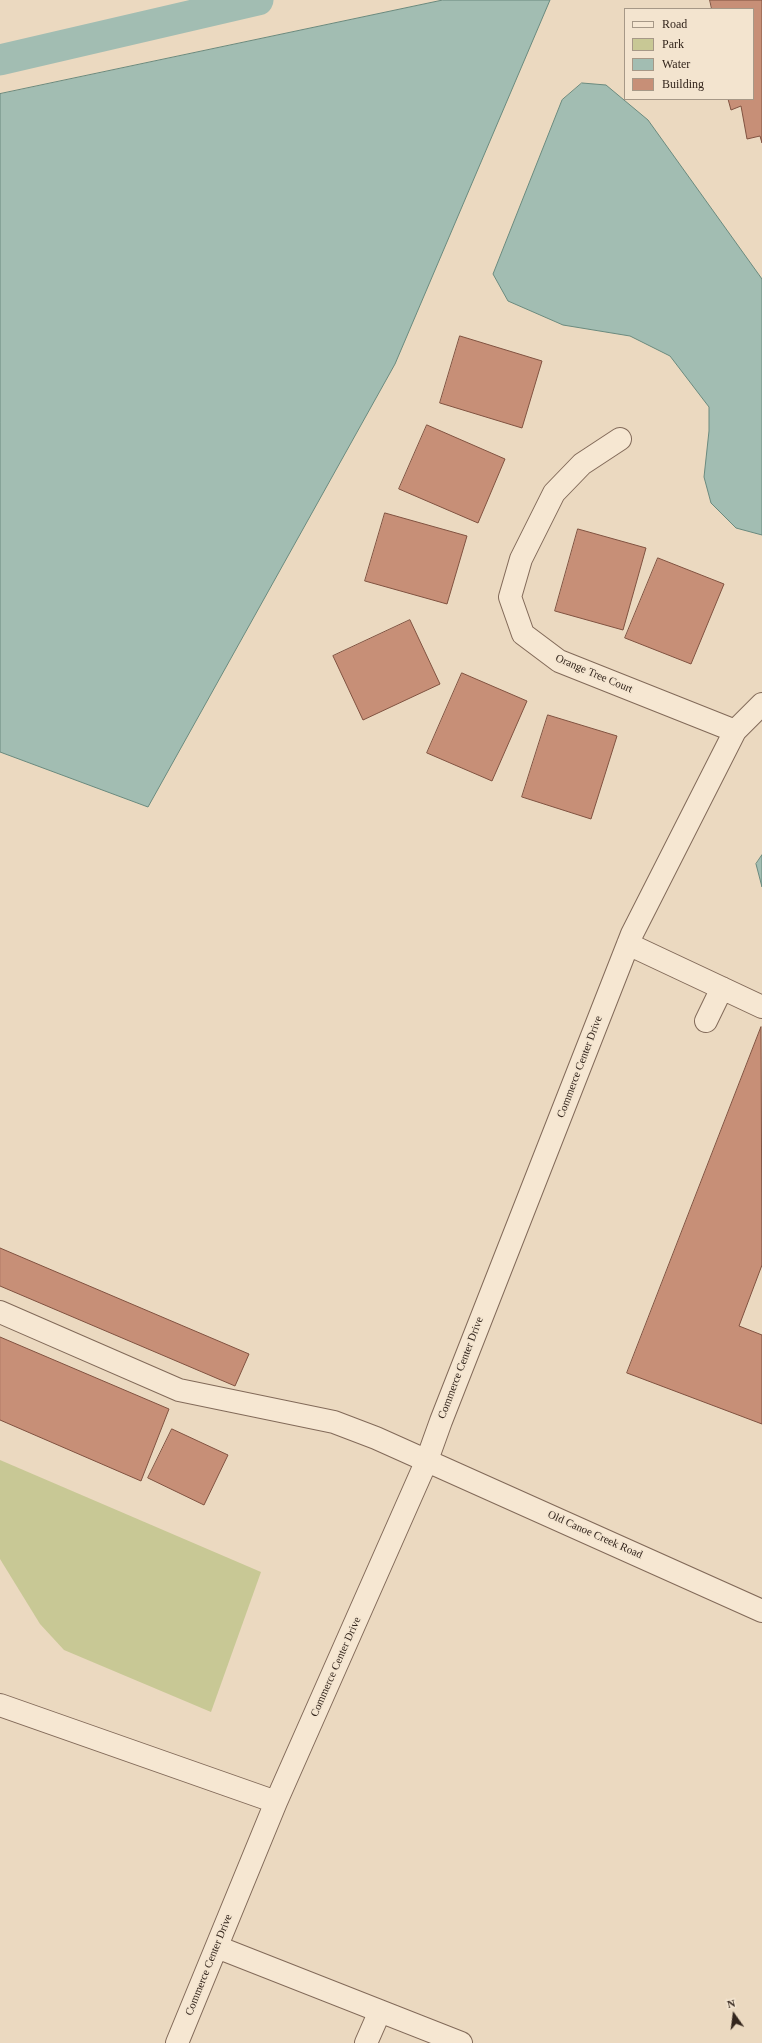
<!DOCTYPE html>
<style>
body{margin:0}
#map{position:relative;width:762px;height:2043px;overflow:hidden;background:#ebd9c0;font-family:Georgia,serif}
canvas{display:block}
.legend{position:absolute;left:624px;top:8px;width:130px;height:92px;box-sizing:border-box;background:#f3e4cf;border:1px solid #a69887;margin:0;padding:5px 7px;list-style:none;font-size:12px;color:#33251c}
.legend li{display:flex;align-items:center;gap:8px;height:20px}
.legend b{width:20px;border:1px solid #a69887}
.north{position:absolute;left:714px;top:1995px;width:40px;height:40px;-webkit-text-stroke:3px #f3e4cf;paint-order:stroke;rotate:346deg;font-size:11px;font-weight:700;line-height:16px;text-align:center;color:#33251c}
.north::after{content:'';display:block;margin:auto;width:14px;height:18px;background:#33251c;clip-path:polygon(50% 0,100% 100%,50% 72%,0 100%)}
</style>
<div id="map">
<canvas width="762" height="2043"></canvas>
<ul class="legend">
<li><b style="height:5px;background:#f6e7d2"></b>Road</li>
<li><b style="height:11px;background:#c8c895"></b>Park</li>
<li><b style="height:11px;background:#a2bdb2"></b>Water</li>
<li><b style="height:11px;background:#c78f77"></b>Building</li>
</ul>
<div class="north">N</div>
</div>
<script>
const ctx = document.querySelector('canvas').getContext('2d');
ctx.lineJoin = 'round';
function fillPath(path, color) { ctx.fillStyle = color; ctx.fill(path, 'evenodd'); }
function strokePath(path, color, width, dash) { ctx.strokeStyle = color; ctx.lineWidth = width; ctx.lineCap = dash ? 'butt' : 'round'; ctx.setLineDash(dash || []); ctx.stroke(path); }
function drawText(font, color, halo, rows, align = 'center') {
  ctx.font = font + ' Georgia,serif'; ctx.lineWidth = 3; ctx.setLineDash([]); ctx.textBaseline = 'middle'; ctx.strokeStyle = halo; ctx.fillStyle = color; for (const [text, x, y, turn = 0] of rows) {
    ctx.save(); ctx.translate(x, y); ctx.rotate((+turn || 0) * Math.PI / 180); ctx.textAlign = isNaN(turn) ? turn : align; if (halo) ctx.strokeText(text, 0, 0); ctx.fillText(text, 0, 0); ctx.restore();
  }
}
fillPath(new Path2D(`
 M0,1460L261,1572L211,1712L64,1650L40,1624L0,1559Z`), '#c8c895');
const water = new Path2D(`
 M443,0H550L395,364L148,807L0,752V94Z
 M582,83L606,85L648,120L762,279V535L736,528L711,503L704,477L709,431V407L670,356L630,336L563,325L508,301L493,274L562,100Z
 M762,855V887L756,864Z`);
fillPath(water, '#a2bdb2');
strokePath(water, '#6a8a7e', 1);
strokePath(new Path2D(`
 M0,60L258,0`), '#a2bdb2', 31);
const building = new Path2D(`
 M710,0H762V143L760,136L747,139L741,106L731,110L728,99H753V9H712Z
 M460,336L542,361L522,428L440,403Z
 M427,425L505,459L478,523L399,489Z
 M385,513L467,536L447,604L365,581Z
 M578,529L646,548L623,630L555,611Z
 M658,558L724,584L691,664L625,638Z
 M410,620L440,684L363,720L333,656Z
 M462,673L527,701L492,781L427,753Z
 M548,715L617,736L591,819L522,797Z
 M761,1027L762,1265L739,1326L762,1335V1424L627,1373Z
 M0,1248L249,1354L235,1386L0,1286Z
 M0,1337L169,1409L141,1481L0,1420Z
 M172,1429L228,1455L204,1505L148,1478Z`);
fillPath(building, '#c78f77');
strokePath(building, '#805240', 1);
const minor = new Path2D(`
 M620,439L582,464L554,493L521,559L510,597L523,634L559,661L735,731
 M628,944L762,1007
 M706,1021L722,988
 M0,1312L179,1390L334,1422L376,1438L762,1611
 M0,1705L276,1802
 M217,1947L461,2043
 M177,2043L276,1802L427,1460L441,1421L632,934L735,731L762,704
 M366,2043L380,2011`);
strokePath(minor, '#826a59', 24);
strokePath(minor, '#f6e7d2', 22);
drawText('11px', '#33251c', '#f3e4cf', [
 ["Orange Tree Court",594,674,23],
 ["Commerce Center Drive",580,1067,-69],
 ["Commerce Center Drive",461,1368,-69],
 ["Old Canoe Creek Road",595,1535,24],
 ["Commerce Center Drive",336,1667,-66],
 ["Commerce Center Drive",209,1965,-68]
]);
</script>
